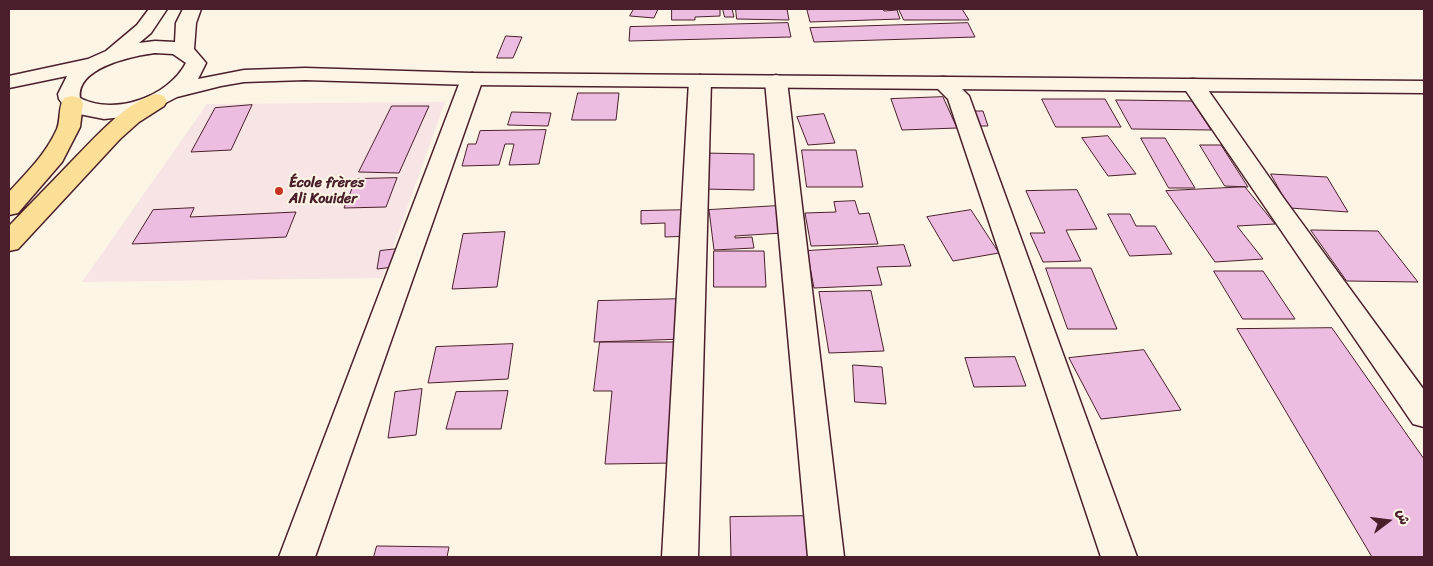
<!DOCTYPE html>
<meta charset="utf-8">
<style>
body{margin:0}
#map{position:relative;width:1433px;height:566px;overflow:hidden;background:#fcf5e5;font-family:Sriracha,"Playpen Sans Arabic",sans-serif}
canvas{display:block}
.frame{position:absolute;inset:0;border:10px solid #4a1f2b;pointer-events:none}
.north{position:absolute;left:1363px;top:496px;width:50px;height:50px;-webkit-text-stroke:4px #fcf5e5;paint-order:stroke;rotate:75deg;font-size:14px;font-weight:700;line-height:20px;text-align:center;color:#4a1f2b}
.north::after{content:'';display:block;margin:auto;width:18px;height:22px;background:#4a1f2b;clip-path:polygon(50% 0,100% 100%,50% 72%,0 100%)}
</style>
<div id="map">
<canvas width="1433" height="566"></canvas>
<div class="frame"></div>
<div class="north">ش</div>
</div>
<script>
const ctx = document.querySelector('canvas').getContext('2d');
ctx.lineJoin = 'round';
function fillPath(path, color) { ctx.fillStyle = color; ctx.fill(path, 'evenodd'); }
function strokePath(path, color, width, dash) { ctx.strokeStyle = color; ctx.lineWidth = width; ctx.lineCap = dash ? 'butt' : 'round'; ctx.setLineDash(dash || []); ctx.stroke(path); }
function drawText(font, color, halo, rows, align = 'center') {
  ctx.font = font + ' Sriracha,sans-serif'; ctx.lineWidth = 4; ctx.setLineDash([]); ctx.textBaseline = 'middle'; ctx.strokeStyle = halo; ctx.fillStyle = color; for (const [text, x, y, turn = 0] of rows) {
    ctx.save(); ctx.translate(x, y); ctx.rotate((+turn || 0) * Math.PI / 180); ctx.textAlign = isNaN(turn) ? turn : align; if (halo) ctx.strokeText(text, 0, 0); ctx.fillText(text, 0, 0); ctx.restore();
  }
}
fillPath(new Path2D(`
 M445,102L382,278L82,282L207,104Z`), '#f7e4e4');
const building = new Path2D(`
 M634,9H658L654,18L630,16Z
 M672,9H720V16L695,17V20H672Z
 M723,9H732L734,17H725Z
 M736,9H787L789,20L737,19Z
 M883,9L884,11L897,10L900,19L810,22L807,10Z
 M899,9H962L969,20H904Z
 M788,23L791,37L629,41L630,27Z
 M968,23L975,37L814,42L810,28Z
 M506,36L522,37L513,58H497Z
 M578,93H619L616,120H572Z
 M943,97L957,128L902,130L891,99Z
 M1042,99H1105L1121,127H1056Z
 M1116,100L1192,101L1211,130L1132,129Z
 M252,105L231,150L191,152L215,108Z
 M392,106H429L399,173L359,172Z
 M969,111H983L988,126H974Z
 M512,112L551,113L548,126L508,125Z
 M824,114L835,143L808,145L797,117Z
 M546,130L539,164L509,165L514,144H505L499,165L462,166L468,144H476L480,131Z
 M1108,136L1136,174L1108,176L1082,138Z
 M1141,138H1165L1195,188H1169Z
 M1200,145H1221L1248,187L1225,186Z
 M802,150H856L863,187H807Z
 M703,153L754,154V190L701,189Z
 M1271,174L1327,177L1348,212L1290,208Z
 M397,178L386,207L344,208L356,179Z
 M1245,187L1275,224L1237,226L1263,259L1215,262L1166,191Z
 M1077,190L1097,229L1066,230L1081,261L1043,262L1030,233H1045L1026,191Z
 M855,201L859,214L869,213L878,244L811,246L805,213L836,212L834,202Z
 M777,206L782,233L735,236V238L752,237L754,248L714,250L709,210Z
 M194,208L190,217L296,212L286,237L132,244L153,210Z
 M691,210V236L665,237V223L641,224V211Z
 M971,210L999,253L953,261L927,217Z
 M1108,214H1130L1136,226H1155L1172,254L1130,256Z
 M1311,230L1378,231L1418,282L1347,281Z
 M505,232L497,287L452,289L463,234Z
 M904,245L911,266L877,267L882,285L814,288L807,251Z
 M397,249L394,267L377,269L380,251Z
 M714,251H764L766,287H714Z
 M1046,268H1091L1117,329H1068Z
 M1214,271H1263L1295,319H1243Z
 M871,291L884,351L829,353L819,292Z
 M684,299V339L594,342L598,301Z
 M1332,328L1424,459V557H1372L1237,329Z
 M600,342H678L674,463L605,464L612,391H594Z
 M513,344L508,379L428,383L436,347Z
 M1144,350L1181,410L1101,419L1069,358Z
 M1015,357L1026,386L974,387L965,358Z
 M853,365L882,367L886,404L855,402Z
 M422,389L416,435L388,438L395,392Z
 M508,391L501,429H446L456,392Z
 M813,516L816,557H731L730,517Z
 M377,546L449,547L447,557H374Z`);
fillPath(building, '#ecbde0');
strokePath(building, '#4a1f2b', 1);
const street = new Path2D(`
 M472,73L479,75L483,79L315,557H279L461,79L465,75Z
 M700,75L707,77L711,81L698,557H662L689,81L693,77Z
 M776,75L783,77L787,81L844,557H808L765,81L769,77Z
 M943,77L951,78L969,96L1137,557H1101L948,99L932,83L935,78Z
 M1193,79L1201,80L1285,200L1424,390V427L1413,424L1182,85L1185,80Z`);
const secondary = new Path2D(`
 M149,9H167L151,33L139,43L155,41L175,42L176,23L183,9H201L196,23L194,49L206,63L198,79L244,70L305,68L472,73L1424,81V93L472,85L305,80L244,82L221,86L177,97L150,111L123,117L104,119L79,114L64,106L59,99L58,94L67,76L9,88V76L88,59L106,51L137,25ZM155,53L173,54L186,63C168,97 115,116 80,98C76,67 133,56 155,53Z`);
const highway = new Path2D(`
 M156,94L164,96L167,101L164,106L139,122L120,139L18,249L9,251V226C29,205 50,184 70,163C93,140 124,103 156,94Z
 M72,96L80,98L83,103L80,127L62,162L18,213L9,215V192C27,172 46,154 57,129C61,119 58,107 64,98Z`);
strokePath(street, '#4a1f2b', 3);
strokePath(secondary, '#4a1f2b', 3);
strokePath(highway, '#4a1f2b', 3);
fillPath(street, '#fcf5e5');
fillPath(secondary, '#fcf5e5');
fillPath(highway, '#fbdf96');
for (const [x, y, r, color] of [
 [279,191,5,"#c8321e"]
]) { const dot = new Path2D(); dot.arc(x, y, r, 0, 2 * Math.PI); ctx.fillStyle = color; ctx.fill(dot); strokePath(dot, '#fcf5e5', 2); }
drawText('bold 14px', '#4a1f2b', '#fcf5e5', [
 ["École frères",289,183],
 ["Ali Kouider",289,199]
], 'left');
</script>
